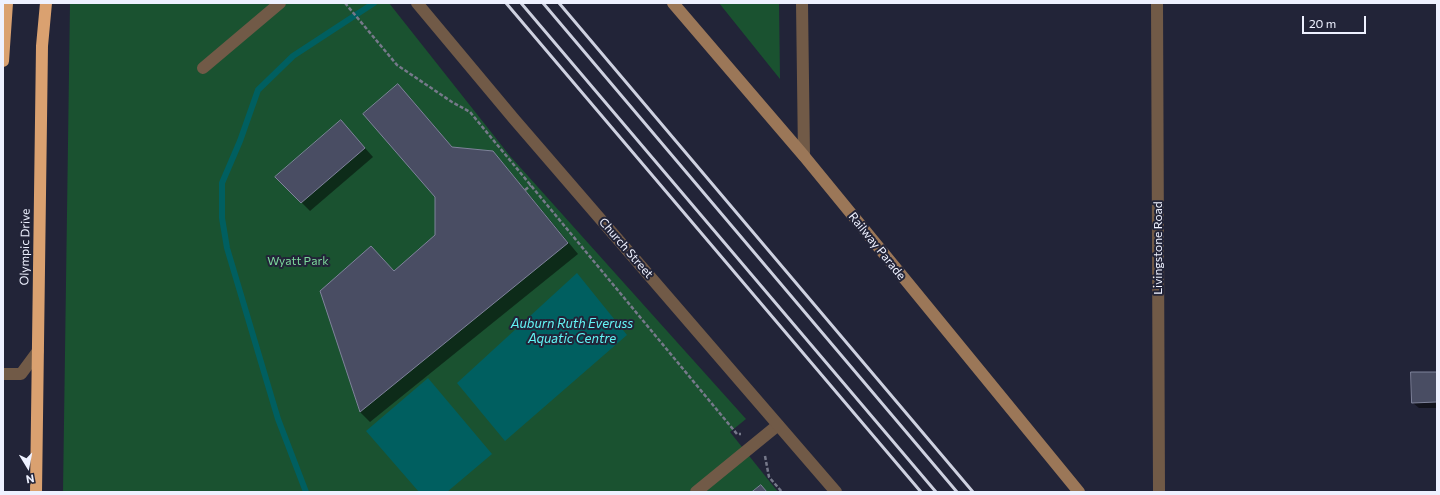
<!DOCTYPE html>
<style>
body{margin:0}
#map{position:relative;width:1440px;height:495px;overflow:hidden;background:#222438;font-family:Commissioner,sans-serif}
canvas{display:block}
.frame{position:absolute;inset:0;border:4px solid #eef1ff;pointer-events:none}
.north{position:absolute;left:8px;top:447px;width:40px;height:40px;-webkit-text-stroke:3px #222438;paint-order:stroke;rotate:170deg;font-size:11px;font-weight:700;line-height:16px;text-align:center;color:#eef1ff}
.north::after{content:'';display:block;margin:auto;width:14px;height:18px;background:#eef1ff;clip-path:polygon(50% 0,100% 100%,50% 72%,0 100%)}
.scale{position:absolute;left:1302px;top:16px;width:64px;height:18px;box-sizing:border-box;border:2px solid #eef1ff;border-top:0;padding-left:5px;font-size:12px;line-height:14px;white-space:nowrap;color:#eef1ff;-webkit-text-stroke:3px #222438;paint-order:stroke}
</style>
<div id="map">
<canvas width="1440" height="495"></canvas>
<div class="frame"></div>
<div class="north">N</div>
<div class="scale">20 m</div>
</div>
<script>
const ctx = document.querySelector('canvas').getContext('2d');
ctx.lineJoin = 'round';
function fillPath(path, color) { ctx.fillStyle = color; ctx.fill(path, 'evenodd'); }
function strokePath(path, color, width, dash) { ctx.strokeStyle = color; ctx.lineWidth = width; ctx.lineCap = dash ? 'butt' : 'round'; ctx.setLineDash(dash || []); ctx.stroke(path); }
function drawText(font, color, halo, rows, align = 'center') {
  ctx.font = font + ' Commissioner,sans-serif'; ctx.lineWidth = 4; ctx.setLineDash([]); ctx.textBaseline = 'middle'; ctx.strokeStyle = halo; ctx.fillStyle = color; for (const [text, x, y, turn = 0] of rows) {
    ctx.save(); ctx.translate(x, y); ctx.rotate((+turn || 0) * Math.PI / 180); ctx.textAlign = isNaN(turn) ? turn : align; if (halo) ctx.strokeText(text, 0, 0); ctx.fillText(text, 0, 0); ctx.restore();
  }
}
fillPath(new Path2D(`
 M70,3H389L510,156L746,419L730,432L778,492H63Z
 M719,3H779L780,79Z`), '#1a5230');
fillPath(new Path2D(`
 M577,273L627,335L505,441L457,383Z
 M428,378L492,454L447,492H419L366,431Z`), '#005f60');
fillPath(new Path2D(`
 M408,96L453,148L492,152L503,163L578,254L370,422L360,412L321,291L394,272L436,235V197Z
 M341,121L373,157L310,211L276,177Z
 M1437,373V408H1419L1413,403Z`), '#0007');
strokePath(new Path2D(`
 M306,492L278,419L227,248L222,218V183L240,141L258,90L293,56L374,3`), '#005f60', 6);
const building = new Path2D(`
 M398,84L452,147L493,151L568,243L360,412L320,291L371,246L394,271L435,235V197L363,114Z
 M341,120L365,148L301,203L275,177Z
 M1411,372H1437V402L1412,403Z
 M761,485L767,492H752Z`);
fillPath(building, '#494d63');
strokePath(building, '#7f839b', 1);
strokePath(new Path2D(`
 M345,3L397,65L452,102L470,112L737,434H741
 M525,190L531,185
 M765,456L769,477L782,492`), '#76798a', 2.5, [4, 2]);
strokePath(new Path2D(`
 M203,68L280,3
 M696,492L778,425`), '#715a47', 12);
strokePath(new Path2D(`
 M417,3L514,119L836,492
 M802,3L804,156
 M1157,3L1159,492
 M3,374H21L38,351`), '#715a47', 12);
strokePath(new Path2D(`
 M673,3L804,156L1079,492`), '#9b7758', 12);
strokePath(new Path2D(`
 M3,61L7,3
 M36,492L42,46L46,3`), '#daa170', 12);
strokePath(new Path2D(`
 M506,3L921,492
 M521,3L936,492
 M543,3L957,492
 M559,3L973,492`), '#ced1e0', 3);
drawText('12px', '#eef1ff', '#222438', [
 ["Railway Parade",877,246,51],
 ["Olympic Drive",25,247,-89],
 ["Church Street",626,248,49],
 ["Livingstone Road",1158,248,-90]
]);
drawText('12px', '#7dd99c', '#222438', [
 ["Wyatt Park",298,261]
]);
drawText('italic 13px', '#63f5f6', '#222438', [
 ["Auburn Ruth Everuss",572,324],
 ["Aquatic Centre",572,339]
]);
</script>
